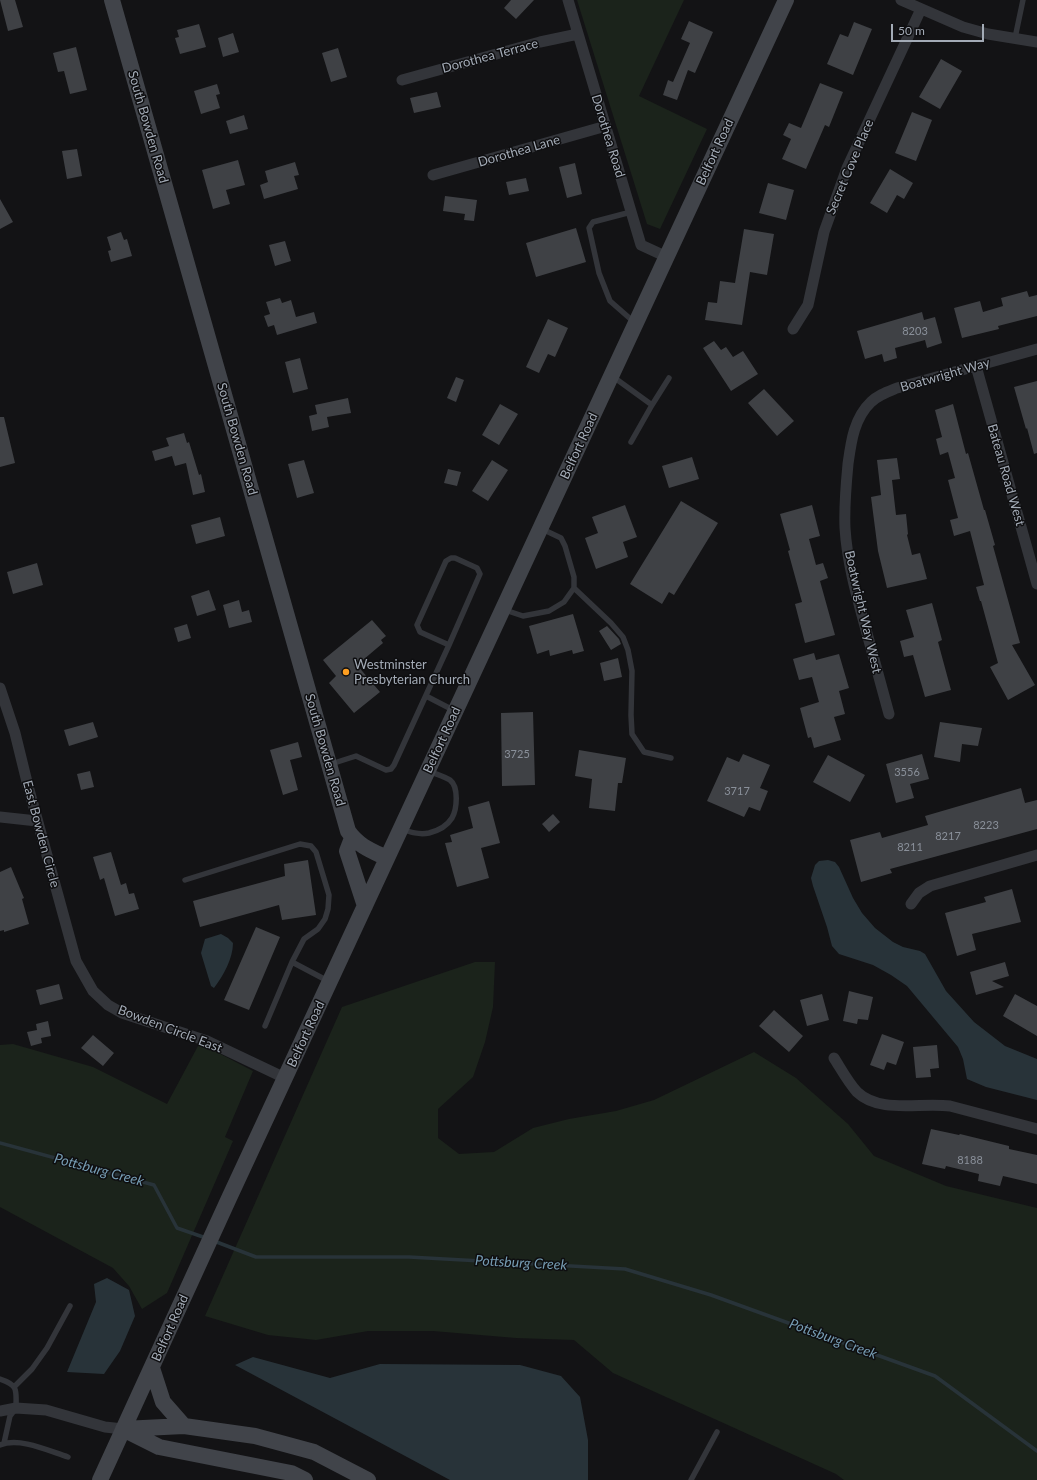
<!DOCTYPE html>
<style>
body{margin:0}
#map{position:relative;width:1037px;height:1480px;overflow:hidden;background:#131315;font-family:Lato,sans-serif}
canvas{display:block}
.scale{position:absolute;left:891px;top:24px;width:93px;height:18px;box-sizing:border-box;border:2px solid #a3abb6;border-top:0;padding-left:5px;font-size:12px;line-height:14px;white-space:nowrap;color:#a3abb6;-webkit-text-stroke:3px #0e0e10;paint-order:stroke}
</style>
<div id="map">
<canvas width="1037" height="1480"></canvas>
<div class="scale">50 m</div>
</div>
<script>
const ctx = document.querySelector('canvas').getContext('2d');
ctx.lineJoin = 'round';
function fillPath(path, color) { ctx.fillStyle = color; ctx.fill(path, 'evenodd'); }
function strokePath(path, color, width, dash) { ctx.strokeStyle = color; ctx.lineWidth = width; ctx.lineCap = dash ? 'butt' : 'round'; ctx.setLineDash(dash || []); ctx.stroke(path); }
function drawText(font, color, halo, rows, align = 'center') {
  ctx.font = font + ' Lato,sans-serif'; ctx.lineWidth = 3; ctx.setLineDash([]); ctx.textBaseline = 'middle'; ctx.strokeStyle = halo; ctx.fillStyle = color; for (const [text, x, y, turn = 0] of rows) {
    ctx.save(); ctx.translate(x, y); ctx.rotate((+turn || 0) * Math.PI / 180); ctx.textAlign = isNaN(turn) ? turn : align; if (halo) ctx.strokeText(text, 0, 0); ctx.fillText(text, 0, 0); ctx.restore();
  }
}
fillPath(new Path2D(`
 M577,0H684L639,96L707,129L660,229L647,224Z
 M475,962H495L493,1007L485,1042L473,1077L438,1109V1138L459,1154L494,1152L533,1128L569,1119L616,1111L654,1100L754,1052L796,1078L848,1124L874,1156L946,1186L1037,1208V1480H844L836,1474L613,1373L574,1340L516,1338L433,1331H368L316,1340L268,1335L205,1316L342,1007Z
 M13,1044L93,1067L167,1104L198,1046H205L253,1071L225,1137L233,1141L167,1293L142,1309L129,1286L113,1268L0,1207V1045Z`), '#1b231b');
fillPath(new Path2D(`
 M828,860L835,862L839,867L853,898L862,913L875,928L893,942L903,947L920,951L925,954L946,991L974,1022L1005,1046L1037,1059V1100L986,1087L967,1079L963,1059L958,1047L907,986L891,975L873,965L839,954L832,946L827,927L813,886L811,878L815,865L819,861Z
 M221,934L228,938L233,943C233,959 223,976 214,988L211,986L201,953L205,939Z
 M107,1278L129,1290L135,1316L120,1351L104,1374L67,1372L96,1302L94,1284Z
 M253,1357L330,1378L380,1364L520,1365L561,1376L580,1397L588,1440V1480H450L235,1365Z`), '#283339');
strokePath(new Path2D(`
 M0,1143L154,1185L177,1228L206,1238
 M214,1241L256,1257H409L625,1269L711,1295L935,1376L1037,1451`), '#283339', 3.5);
fillPath(new Path2D(`
 M0,0H15L23,27L8,31Z
 M511,0H534L516,19L504,8Z
 M689,21L713,32L695,73L688,70L677,100L663,95L668,80L673,82L690,43L681,39Z
 M854,22L872,29L853,75L827,64L840,34L848,37Z
 M199,24L206,47L180,54L175,38L179,37L177,30Z
 M233,33L239,52L223,57L218,38Z
 M76,47L87,90L70,94L64,71L58,72L53,53Z
 M338,48L347,77L331,82L322,53Z
 M941,59L962,71L940,109L919,97Z
 M820,83L843,92L829,127L825,125L806,169L782,159L791,139L783,135L789,123L801,128Z
 M217,84L220,94L216,95L220,108L201,114L194,91Z
 M437,92L441,107L414,113L410,98Z
 M912,112L932,120L916,161L895,153Z
 M244,115L248,129L230,134L226,121Z
 M77,149L82,176L67,179L62,151Z
 M238,160L245,185L226,190L230,204L213,209L202,170Z
 M295,162L299,175L294,176L298,189L264,199L260,185L268,182L265,171Z
 M575,163L582,194L567,198L559,167Z
 M890,169L913,183L904,199L897,195L887,213L870,203Z
 M526,178L529,191L509,195L506,182Z
 M768,183L794,190L786,220L759,213Z
 M445,196L477,200L474,221L464,220L465,214L443,211Z
 M0,199L13,222L0,229Z
 M576,228L586,262L536,277L526,243Z
 M744,229L774,234L767,275L750,272L742,325L705,320L708,302L717,303L720,281L735,283Z
 M121,232L124,240L127,239L132,256L111,262L108,251L111,250L107,237Z
 M285,241L291,261L275,266L269,245Z
 M1027,291L1029,297L1037,295V316L998,326L999,329L962,338L954,308L980,301L983,312L1003,306L1001,298Z
 M280,298L282,303L291,300L296,317L314,312L317,323L277,335L274,325L268,327L264,316L270,314L266,302Z
 M922,312L924,320L935,317L942,343L927,348L925,340L895,348L897,358L884,362L882,354L865,359L857,331Z
 M548,319L568,328L555,357L548,354L539,373L526,367Z
 M714,341L721,350L726,347L733,357L743,351L758,374L731,391L703,348Z
 M300,358L308,389L293,393L285,362Z
 M456,377L464,380L456,402L447,398Z
 M1037,381V453L1034,454L1027,428L1026,429L1014,387Z
 M764,389L794,421L777,436L748,403Z
 M348,398L351,413L327,417L329,427L312,431L309,416L317,414L315,405Z
 M500,404L518,414L499,445L482,435Z
 M953,404L966,454L968,453L984,510H985L995,545L993,546L1020,643L1012,645L1035,685L1008,700L990,667L998,663L981,601H980L976,587L984,585L970,531L954,536L950,520L958,518L948,480L955,478L948,452L940,455L936,439L942,437L935,410Z
 M0,417H4L15,463L0,467Z
 M184,433L187,443L189,442L199,475L201,474L205,492L193,495L186,463L175,466L172,456L155,461L152,451L169,446L166,438Z
 M692,457L699,479L669,488L662,466Z
 M897,458L900,479L892,480L896,515L906,514L908,534L907,535L912,555L920,553L927,579L887,588L878,551L871,497L881,495L877,460Z
 M304,460L314,493L297,498L288,464Z
 M492,460L508,470L488,501L472,491Z
 M448,469L461,472L457,486L444,483Z
 M681,501L718,523L674,595L669,592L662,604L630,584Z
 M625,505L637,537L623,542L628,557L596,569L585,538L598,533L592,517Z
 M812,505L820,536L809,539L816,565L823,563L828,578L820,581L835,635L805,643L795,604L802,602L788,551L790,550L780,514Z
 M220,517L225,536L196,544L191,525Z
 M37,563L43,585L13,594L7,572Z
 M209,590L216,610L197,616L191,596Z
 M239,600L242,612L249,610L252,622L229,628L223,605Z
 M932,603L942,640L938,642L951,690L925,697L913,655L904,657L900,641L914,637L906,610Z
 M573,614L584,651L573,654L572,650L550,656L549,650L537,654L529,626Z
 M372,620L386,636L381,640L383,643L357,665L380,692L354,713L329,683L336,676L323,660Z
 M187,624L191,638L178,642L174,628Z
 M607,626L619,639L621,644L611,650L599,631Z
 M814,653L816,660L839,654L849,688L839,691L845,714L834,717L841,740L814,748L811,737L808,738L800,708L819,702L812,677L799,680L793,659Z
 M618,658L622,677L604,681L600,663Z
 M533,712L535,785L502,786L501,713Z
 M93,722L98,737L69,746L64,730Z
 M940,722L982,728L978,746L962,744L960,762L934,757Z
 M298,742L302,757L290,760L298,790L283,795L270,750Z
 M579,750L626,758L622,783H618L615,811L589,808L592,779L575,776Z
 M743,754L770,765L760,788L768,791L760,811L749,807L744,817L707,801L727,757L739,762Z
 M922,754L929,779L910,784L914,798L896,803L886,764Z
 M828,755L865,775L850,802L813,782Z
 M90,771L94,787L81,790L77,774Z
 M1021,788L1025,803L1037,800V829L890,869L892,873L861,882L850,840L880,832L882,838L928,825L925,816Z
 M489,801L500,843L481,848L489,878L457,887L445,843L452,842L450,835L473,828L468,807Z
 M553,814L560,822L549,832L542,824Z
 M111,852L121,885L126,883L129,894L134,893L139,909L115,916L104,878L100,880L93,857Z
 M308,860L316,915L282,920L279,905L200,927L193,901L285,876L284,864Z
 M11,867L24,898L22,899L29,924L4,932V930L0,931V872Z
 M1012,889L1021,922L972,934L976,950L957,956L945,913L986,902L984,897Z
 M256,927L280,937L249,1010L224,1000Z
 M1005,962L1009,976L992,981L1004,987L976,995L970,972Z
 M59,984L63,999L40,1005L36,990Z
 M849,991L873,997L868,1020L858,1019L857,1024L843,1021Z
 M822,994L829,1020L807,1026L800,1000Z
 M1015,994L1037,1006V1036L1003,1016Z
 M774,1010L803,1036L789,1052L759,1026Z
 M48,1021L51,1036L41,1038L42,1043L31,1046L27,1032L37,1030L36,1024Z
 M882,1034L904,1042L896,1065L887,1062L884,1070L870,1065Z
 M93,1035L114,1053L103,1066L81,1048Z
 M937,1045L939,1068L930,1069L931,1077L916,1078L913,1047Z
 M931,1129L959,1135L960,1134L1009,1146V1149L1037,1155V1184L1003,1176L1000,1186L978,1181L979,1174L946,1166L945,1169L922,1164Z`), '#3f4145');
strokePath(new Path2D(`
 M1015,38L1023,0
 M631,212L593,222L589,228L599,273L610,301L634,322
 M612,376L652,405L631,442
 M652,405L669,378
 M574,588L611,623L623,637L628,650L632,671L631,715L632,734L644,752L671,758
 M505,610L523,616L549,611L564,602L574,588V577L565,546L561,538L542,529
 M426,696L455,711
 M331,764L356,756L386,770L391,769L394,765L449,645L480,574L477,568L455,558H451L446,561L417,625L420,632L449,645
 M401,829C410,832 419,835 429,833C437,831 447,826 452,818C457,809 459,787 450,780C444,776 435,774 429,771
 M185,880L300,844L311,846L316,852L329,895L328,909L325,919L318,929L304,939L292,962L328,981
 M265,1026L292,962
 M0,1379C19,1385 16,1391 16,1408L10,1416L4,1443
 M15,1386L32,1369L47,1348L70,1306
 M0,1445C20,1437 49,1451 68,1457
 M691,1480L717,1432`), '#33353a', 5.5);
strokePath(new Path2D(`
 M568,0L641,245L667,257
 M901,0L963,27L988,34L1037,42
 M402,80L540,42L578,34
 M433,175L606,126
 M793,329L808,305L824,232L847,168L921,9
 M976,366L1037,584
 M0,688L15,733L28,786L76,961L93,991L108,1005L122,1013L207,1041L285,1078
 M889,714C881,685 873,655 865,626C856,594 847,561 845,528C844,506 846,485 848,464C851,442 854,418 871,402C878,395 887,392 897,388L1037,349
 M0,817L37,821
 M911,904L919,893L930,886L1037,855
 M834,1058C841,1069 848,1082 857,1092C880,1114 920,1102 950,1106L1037,1129
 M0,1411L16,1408L46,1410L105,1427L123,1429`), '#33353a', 11);
strokePath(new Path2D(`
 M112,0L348,831C358,846 372,851 387,858
 M352,838L347,851L365,906
 M152,1368L163,1402L184,1426
 M123,1429L184,1426L255,1436L314,1452L368,1480
 M125,1430L159,1447L291,1473L305,1480
 M100,1480L230,1196L786,0`), '#41444a', 16);
for (const [x, y, r, color] of [
 [346,672,4,"#ff9f21"]
]) { const dot = new Path2D(); dot.arc(x, y, r, 0, 2 * Math.PI); ctx.fillStyle = color; ctx.fill(dot); strokePath(dot, '#0e0e10', 1.5); }
drawText('11px', '#8a909a', null, [
 ["8203",915,331],
 ["3725",517,754],
 ["3556",907,772],
 ["3717",737,791],
 ["8223",986,825],
 ["8217",948,836],
 ["8211",910,847],
 ["8188",970,1160]
]);
drawText('13px', '#a3abb6', '#0e0e10', [
 ["Dorothea Terrace",490,56,-15],
 ["South Bowden Road",148,127,74],
 ["Dorothea Road",608,136,73],
 ["Dorothea Lane",519,151,-16],
 ["Belfort Road",715,152,-65],
 ["Secret Cove Place",850,167,-67],
 ["Boatwright Way",945,375,-16],
 ["South Bowden Road",237,439,74],
 ["Belfort Road",579,446,-65],
 ["Bateau Road West",1006,475,74],
 ["Boatwright Way West",863,612,77],
 ["Belfort Road",442,740,-65],
 ["South Bowden Road",325,750,74],
 ["East Bowden Circle",41,834,75],
 ["Bowden Circle East",170,1029,21],
 ["Belfort Road",306,1034,-65],
 ["Belfort Road",170,1328,-66]
]);
drawText('13px', '#a3abb6', '#0e0e10', [
 ["Westminster",354,665],
 ["Presbyterian Church",354,680]
], 'left');
drawText('italic 14px', '#779db4', '#0e0e10', [
 ["Pottsburg Creek",99,1170,15],
 ["Pottsburg Creek",521,1263,3],
 ["Pottsburg Creek",833,1339,20]
]);
</script>
